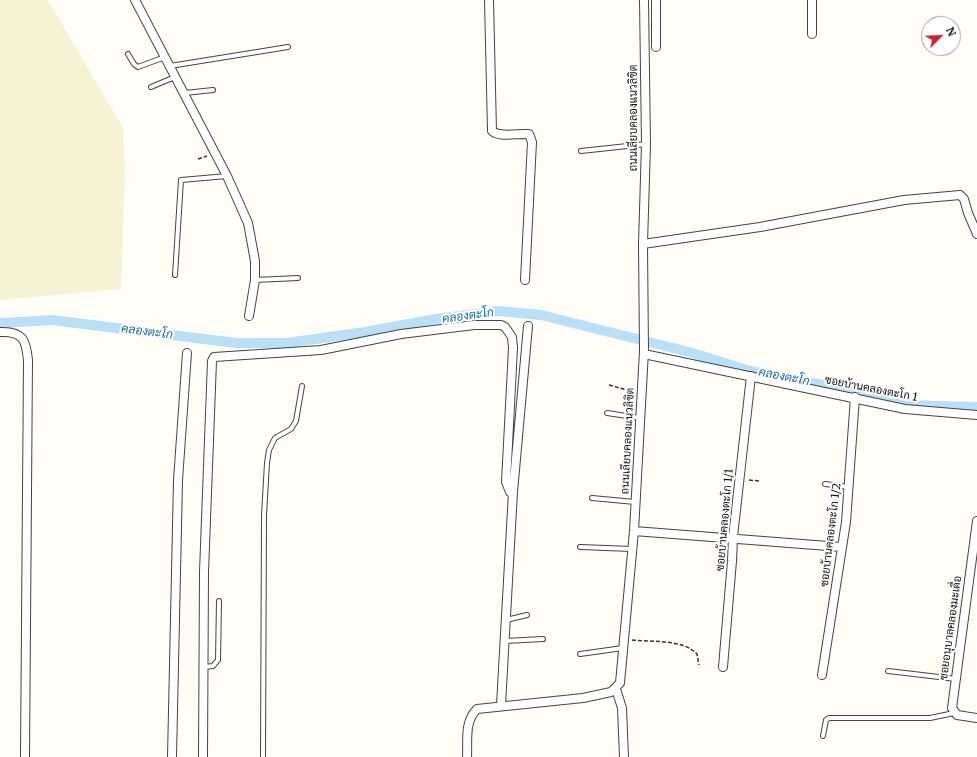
<!DOCTYPE html>
<meta charset="utf-8">
<style>
body{margin:0}
#map{position:relative;width:977px;height:757px;overflow:hidden;background:#fffdf5;font-family:Merriweather,serif}
canvas{display:block}
.north{position:absolute;left:921px;top:16px;width:40px;height:40px;box-sizing:border-box;background:#fff;border:1px solid #a0a0a0;border-radius:50%;rotate:66deg;font-size:11px;font-weight:700;line-height:16px;text-align:center;color:#111}
.north::after{content:'';display:block;margin:auto;width:14px;height:18px;background:#c4262e;clip-path:polygon(50% 0,100% 100%,50% 72%,0 100%)}
</style>
<div id="map">
<canvas width="977" height="757"></canvas>
<div class="north">N</div>
</div>
<script>
const ctx = document.querySelector('canvas').getContext('2d');
ctx.lineJoin = 'round';
function fillPath(path, color) { ctx.fillStyle = color; ctx.fill(path, 'evenodd'); }
function strokePath(path, color, width, dash) { ctx.strokeStyle = color; ctx.lineWidth = width; ctx.lineCap = dash ? 'butt' : 'round'; ctx.setLineDash(dash || []); ctx.stroke(path); }
function drawText(font, color, halo, rows, align = 'center') {
  ctx.font = font + ' Merriweather,Sarabun,serif'; ctx.lineWidth = 4; ctx.setLineDash([]); ctx.textBaseline = 'middle'; ctx.strokeStyle = halo; ctx.fillStyle = color; for (const [text, x, y, turn = 0] of rows) {
    ctx.save(); ctx.translate(x, y); ctx.rotate((+turn || 0) * Math.PI / 180); ctx.textAlign = isNaN(turn) ? turn : align; if (halo) ctx.strokeText(text, 0, 0); ctx.fillText(text, 0, 0); ctx.restore();
  }
}
fillPath(new Path2D(`
 M0,0H48L123,128L125,170L121,289L0,300Z`), '#f6f3d4');
strokePath(new Path2D(`
 M0,323L52,320L236,343H287L365,332L436,319L498,311L541,315L689,352L750,371L849,390L908,405L977,407`), '#b9e0f7', 10);
const service = new Path2D(`
 M128,54L134,64L138,67L165,57
 M170,66L288,47
 M151,87L175,77
 M185,93L213,90
 M581,151L646,144
 M175,275L181,180L227,176
 M255,280L298,278
 M607,413L640,418
 M825,484L848,487
 M592,498L635,502
 M580,547L632,549
 M506,620L527,615
 M505,641L543,639
 M580,654L623,648
 M204,667L213,666L218,660L219,601
 M888,671L956,679
 M823,736L826,720L829,718H930L954,713
 M263,757L264,515L267,463L269,450L275,438L291,429L296,421L302,386`);
const minor = new Path2D(`
 M135,0L227,176L248,223L255,261V280L249,316
 M489,0L492,131C500,138 519,133 529,134L532,142L525,280
 M656,0V47
 M812,0V34
 M643,244L760,227L904,200L960,195L964,199L968,213L977,234
 M0,332C23,331 26,340 28,360L25,757
 M644,354L905,409L977,415
 M977,521L952,708L957,715L977,718
 M634,531L841,547
 M723,667L732,561L733,537L751,376
 M822,675L846,522L855,397
 M616,689L622,708L624,757
 M501,705L513,492L528,326
 M172,757L178,480L187,353
 M203,757L204,572L212,361L214,357L321,350L401,334L474,325H501L505,327L512,337L513,348L506,482L510,492H513
 M467,757C468,740 464,722 477,709L583,698L611,692L620,683L634,531L644,351L643,244L646,144L644,0`);
strokePath(service, '#444', 6);
strokePath(minor, '#444', 10);
strokePath(new Path2D(`
 M198,159L207,156
 M609,385L634,392
 M749,480L759,481
 M717,560H723
 M632,640C652,642 683,639 697,654L699,665`), '#333', 1.5, [4, 2]);
strokePath(service, '#fff', 4);
strokePath(minor, '#fff', 8);
drawText('11px', '#111', '#fff', [
 ["ถนนเลียบคลองแนวลิขิต",634,118,-90],
 ["ซอยบ้านคลองตะโก 1",871,389,11],
 ["ถนนเลียบคลองแนวลิขิต",628,441,-87],
 ["ซอยบ้านคลองตะโก 1/1",725,520,-85],
 ["ซอยบ้านคลองตะโก 1/2",831,535,-83],
 ["ซอยอนุบาลคลองมะเดื่อ",951,628,-82]
]);
drawText('italic 12px', '#1768a6', '#fff', [
 ["คลองตะโก",468,316,-8],
 ["คลองตะโก",147,332,7],
 ["คลองตะโก",784,377,11]
]);
</script>
